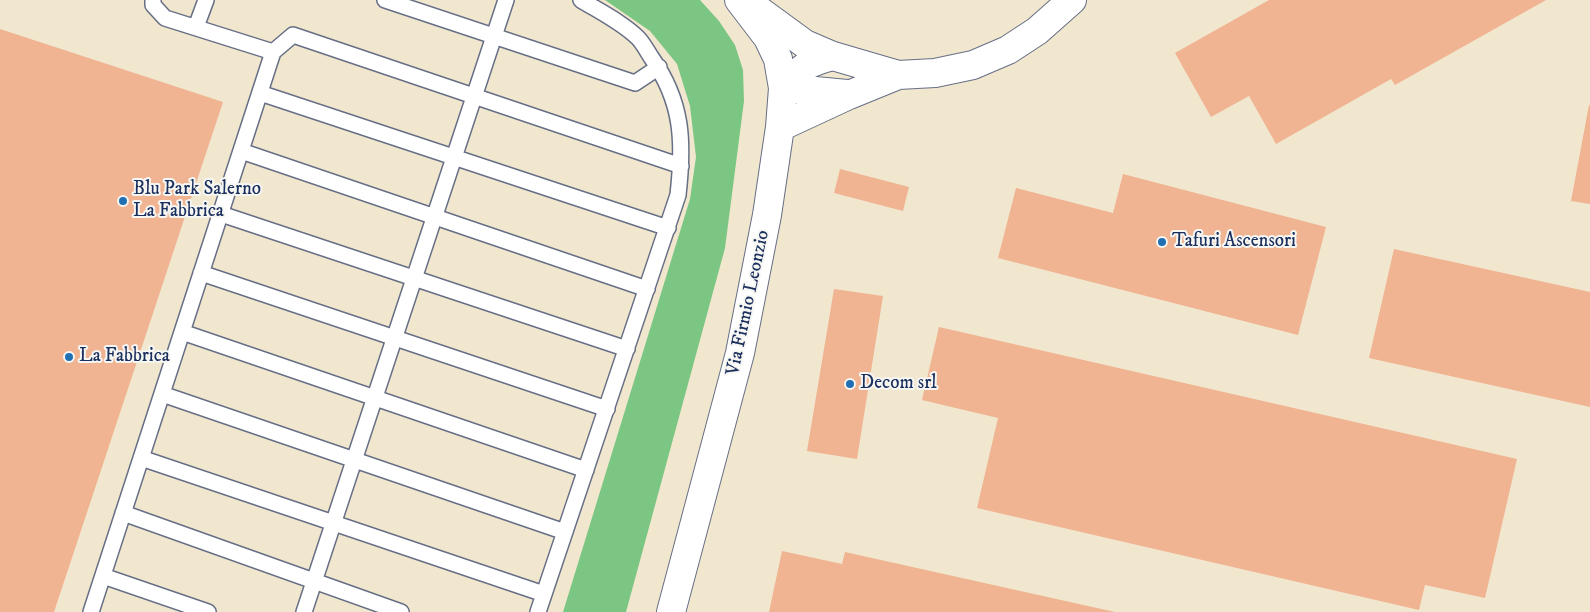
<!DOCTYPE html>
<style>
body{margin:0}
canvas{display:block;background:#f1e6ce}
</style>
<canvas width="1590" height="612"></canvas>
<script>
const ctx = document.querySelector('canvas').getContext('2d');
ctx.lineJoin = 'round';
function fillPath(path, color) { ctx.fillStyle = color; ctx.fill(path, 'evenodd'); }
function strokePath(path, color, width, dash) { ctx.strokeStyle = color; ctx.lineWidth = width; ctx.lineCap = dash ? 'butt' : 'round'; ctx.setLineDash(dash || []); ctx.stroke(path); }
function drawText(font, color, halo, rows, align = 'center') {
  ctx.font = font + ' "IM FELL DW Pica",serif'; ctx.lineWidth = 4; ctx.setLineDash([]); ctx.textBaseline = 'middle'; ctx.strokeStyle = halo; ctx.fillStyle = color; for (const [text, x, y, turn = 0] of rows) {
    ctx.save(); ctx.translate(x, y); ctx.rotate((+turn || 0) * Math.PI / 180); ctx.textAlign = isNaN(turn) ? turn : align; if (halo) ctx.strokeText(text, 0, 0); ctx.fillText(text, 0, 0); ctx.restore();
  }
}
fillPath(new Path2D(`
 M605,0H700L719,21L735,45L743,70L744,101L725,248L626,612H563L690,199L696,157L690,106L677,64L650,31Z`), '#7cc683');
fillPath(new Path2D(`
 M1269,0H1546L1395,85L1391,79L1276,144L1249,96L1211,117L1175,53Z
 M0,29L223,102L54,612H0Z
 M1589,105H1590V204L1571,201Z
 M840,169L909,187L903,211L834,193Z
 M1123,174L1326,227L1298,335L998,258L1016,188L1113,213Z
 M1394,249L1590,292V407L1369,358Z
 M834,289L883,296L857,459L807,451Z
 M939,327L1517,459L1485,598L1425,585L1419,610L977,508L998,418L922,400Z
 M782,551L842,564L845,552L1115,612H769Z`), '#f0b492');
const service = new Path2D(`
 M153,0V5L165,18L273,52
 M385,0L635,83L659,67
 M196,27L206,0
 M260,93L668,228
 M241,151L647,289
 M221,214L627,349
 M201,273L607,409
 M182,332L586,470
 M162,394L565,532
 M141,458L544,594
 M123,513L401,612
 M103,576L208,612
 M91,612L273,52L293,35L681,166
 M304,612L506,0
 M538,612L678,195C684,142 683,102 651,57C647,51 643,43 638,38C623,23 599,11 581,0`);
const minor = new Path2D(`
 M757,9L805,44L833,56L898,75L935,73L973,65L1008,50L1037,31L1072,0
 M783,88L847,94
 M783,88C801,69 806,62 833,56
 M780,127L849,95L898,75
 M671,612L740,353L767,215L780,127L783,88L778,59L768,38L739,0`);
strokePath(service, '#666f85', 18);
strokePath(minor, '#666f85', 30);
strokePath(service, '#fff', 15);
strokePath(minor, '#fff', 28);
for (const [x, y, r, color] of [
 [123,201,5,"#1f6fb2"],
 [1162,242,5,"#1f6fb2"],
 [69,357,5,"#1f6fb2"],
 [850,384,5,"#1f6fb2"]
]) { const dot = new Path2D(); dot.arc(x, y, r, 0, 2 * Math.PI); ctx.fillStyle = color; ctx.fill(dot); strokePath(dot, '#f6f6f2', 2); }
drawText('19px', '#1b2f5e', '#f6f6f2', [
 ["Blu Park Salerno",133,190],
 ["La Fabbrica",133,212],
 ["Tafuri Ascensori",1172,242],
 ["La Fabbrica",79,357],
 ["Decom srl",860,384]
], 'left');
drawText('19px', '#1b2f5e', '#f6f6f2', [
 ["Via Firmio Leonzio",749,303,-78]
]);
</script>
